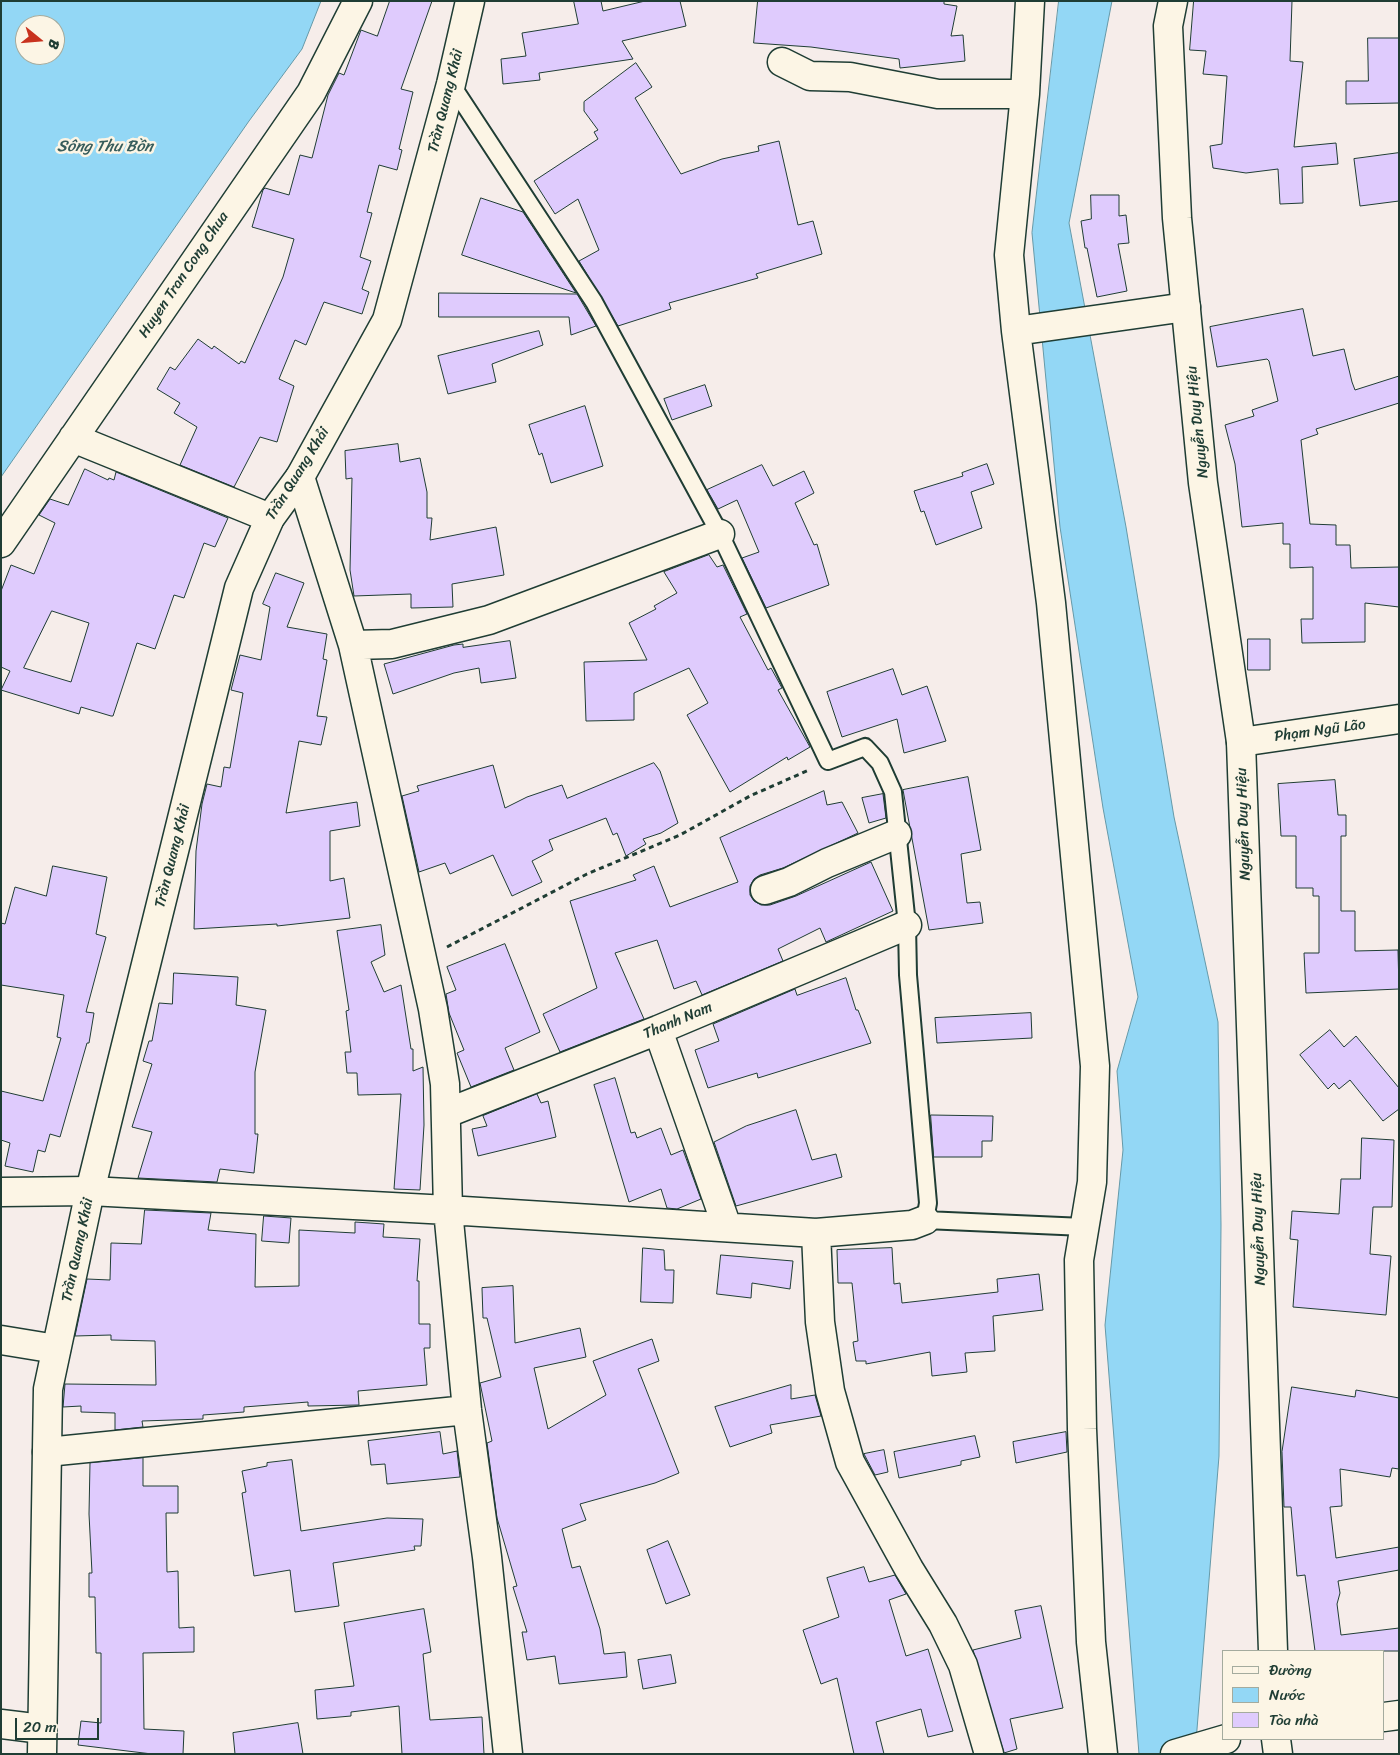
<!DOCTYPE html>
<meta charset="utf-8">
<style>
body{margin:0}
#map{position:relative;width:1400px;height:1755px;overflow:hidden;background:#f6edea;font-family:Sriracha,sans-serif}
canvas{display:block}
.frame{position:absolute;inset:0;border:2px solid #1f3d34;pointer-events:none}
.legend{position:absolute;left:1222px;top:1650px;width:162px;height:90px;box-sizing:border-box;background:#fcf5e5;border:1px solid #a4ab9e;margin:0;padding:6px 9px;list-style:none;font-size:15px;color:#1f3d34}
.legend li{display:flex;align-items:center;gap:10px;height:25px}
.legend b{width:25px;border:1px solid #a4ab9e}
.north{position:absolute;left:15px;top:15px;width:50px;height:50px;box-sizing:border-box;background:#fcf5e5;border:1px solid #a4ab9e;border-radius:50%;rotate:107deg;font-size:14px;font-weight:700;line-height:20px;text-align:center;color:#1f3d34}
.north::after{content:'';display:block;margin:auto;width:18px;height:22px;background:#c8321e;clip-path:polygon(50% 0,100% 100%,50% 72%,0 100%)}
.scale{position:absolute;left:15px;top:1718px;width:84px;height:22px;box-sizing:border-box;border:2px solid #1f3d34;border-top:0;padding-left:6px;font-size:15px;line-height:18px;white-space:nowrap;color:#1f3d34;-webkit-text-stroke:4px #fcf5e5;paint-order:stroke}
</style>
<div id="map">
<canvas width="1400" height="1755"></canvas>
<div class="frame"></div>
<ul class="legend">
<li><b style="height:6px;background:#fcf5e5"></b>Đường</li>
<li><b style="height:14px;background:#93d7f5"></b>Nước</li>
<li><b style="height:14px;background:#dfcbfd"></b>Tòa nhà</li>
</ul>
<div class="north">B</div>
<div class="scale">20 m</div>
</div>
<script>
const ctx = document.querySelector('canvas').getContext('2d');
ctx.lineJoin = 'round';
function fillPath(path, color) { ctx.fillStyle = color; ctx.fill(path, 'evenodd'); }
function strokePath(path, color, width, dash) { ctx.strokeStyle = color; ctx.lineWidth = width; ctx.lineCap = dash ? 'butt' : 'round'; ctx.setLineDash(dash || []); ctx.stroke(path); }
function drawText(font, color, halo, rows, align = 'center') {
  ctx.font = font + ' Sriracha,sans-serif'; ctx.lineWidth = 5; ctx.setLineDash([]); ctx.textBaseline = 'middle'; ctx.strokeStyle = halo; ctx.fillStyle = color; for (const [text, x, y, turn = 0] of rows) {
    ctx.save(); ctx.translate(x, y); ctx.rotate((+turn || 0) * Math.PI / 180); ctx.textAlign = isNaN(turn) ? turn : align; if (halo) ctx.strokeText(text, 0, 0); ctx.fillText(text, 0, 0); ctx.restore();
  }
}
const water = new Path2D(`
 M1,1H321L302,49L249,121L1,477ZM25,25H55V55H25Z
 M1059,1H1112L1069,223L1126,527L1174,817L1218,1022L1221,1225L1219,1456L1195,1754H1139L1105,1325L1123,1150L1117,1071L1138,997L1103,808L1060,527L1032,233Z`);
fillPath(water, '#93d7f5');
strokePath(water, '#6599a8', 1);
const building = new Path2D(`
 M390,1H432L401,89L413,92L399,149L402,150L397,170L379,165L367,212L372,213L360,257L371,261L362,289L369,292L362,314L324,302L306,345L295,340L279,379L294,386L277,442L260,437L234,487L180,465L197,427L174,413L180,403L157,389L170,367L175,370L198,339L212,349L214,346L239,364L241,361L245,363L283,277L294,239L252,227L263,190L265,188L289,195L300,155L312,158L328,95L339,73L344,75L361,30L377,36Z
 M574,1H601L603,11L645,1H680L686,26L622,41L633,59L539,73L540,80L503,84L501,59L526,56L522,33L578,24Z
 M758,1H944V4L957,6L951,36L963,35L965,61L900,68L899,59L811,47L754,43Z
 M1194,1H1292L1290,61L1303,62L1294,147L1336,143L1338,164L1302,167L1303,203L1280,204L1278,169L1246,173L1213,168L1210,146L1222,144L1227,76L1203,74L1206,51L1190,50Z
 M1368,38H1399V103L1346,104V81H1368Z
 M636,63L652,87L635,98L681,174L722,159L759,151L758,146L779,141L798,225L813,221L822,254L756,274L758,278L669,303L671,309L618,326L579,261L599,250L578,199L555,214L534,181L598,139L594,132L598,130L584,111V102Z
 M1399,153V201L1360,206L1354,159Z
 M1091,195H1119V216L1126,215L1129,243L1118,244L1127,291L1097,297L1087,248H1085L1081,221L1091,219Z
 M481,198L523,212L576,293L462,255Z
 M439,293L577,294L596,326L571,335L569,317H439Z
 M1303,309L1313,356L1344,349L1352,382L1355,390L1399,376V403L1316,429L1318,434L1301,440L1310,524L1336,525V545H1350L1351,568L1399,567V607L1365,603V642L1302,643L1301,619H1313V567L1290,568V544H1283V523L1242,527L1235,464L1225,425L1254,416L1252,410L1278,401L1269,361L1267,359L1217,367L1210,327Z
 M539,331L543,345L492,364L496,382L448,394L438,356Z
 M705,385L712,406L672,420L664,399Z
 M585,406L603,466L551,483L542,453L539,455L529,425Z
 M398,444L400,462L420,458L427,492V518H432L430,540L496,527L504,575L452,584L453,607L411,608V594L354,596L350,570L352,478L346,479L345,451Z
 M987,464L994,484L971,492L982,528L936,545L924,511L921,512L914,491L963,476L962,473Z
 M762,465L773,486L804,471L814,493L795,503L814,545L817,544L829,585L766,608L742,558L759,552L737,500L718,509L707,490Z
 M85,469L108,480L109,478L114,480L116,472L228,518L215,547L204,543L184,598L174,595L155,649L137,643L113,716H111L81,707L79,714L1,690L10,671L1,667V591L11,565L34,574L55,523L39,515L50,499L68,505ZM52,611L89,623L71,682L24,668Z
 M709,555L717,567L723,565L747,614L740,617L768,670L771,668L782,688L778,690L810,747L788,760L787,757L730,792L687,715L708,703L689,668L634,693V720L586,721L584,662L647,660L629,623L656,609L654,606L677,593L664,572Z
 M276,573L304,583L287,627L327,634L323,659L327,660L317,716L327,717L321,745L299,741L286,813L357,802L360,826L330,831V881L344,878L350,918L277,926V924L194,929L196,851L202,804L207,784L221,787L224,767L230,768L243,693L231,690L240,655L261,660L270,607L263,604Z
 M1248,639H1270V670H1248Z
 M510,641L516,678L481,683L479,668L454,673L393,694L384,664L454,645L463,644V647Z
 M893,669L902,695L927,686L946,741L904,753L897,719L842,737L827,692Z
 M654,763L660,771L678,823L661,833L643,839L646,844L626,856L617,833L613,835L606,818L549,840L553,850L532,861L542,882L512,896L493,855L450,874L445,863L419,872L402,796L419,791L417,786L493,765L505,808L527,797L562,785L567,798Z
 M968,777L981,850L961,854L967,903L980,902L983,923L929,930L903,790Z
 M1335,780L1338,815H1346V836H1341V911H1355V951L1398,950L1399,989L1306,993L1304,953H1319V896H1313V888H1296V836H1281L1278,784Z
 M824,791L827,805L842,802L858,833L783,868L760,875L754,879L750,886V895L754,901L761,905H770L796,896L871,862L893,911L826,942L820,928L778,949L783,961L702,995L696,981L674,989L657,940L615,953L644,1019L560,1052L543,1014L597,988L570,901L636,880L633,875L654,866L670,907L738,882L720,838Z
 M883,794L886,818L869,823L862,798Z
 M53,866L107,877L96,934L106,937L86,1012L94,1013L89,1043H87L60,1137L50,1134L45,1152L38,1150L33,1172L5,1166L10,1143L1,1140V1091L43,1101L61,1038L57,1037L64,995L1,985V923L5,924L15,887L46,896Z
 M381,925L385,955L371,962L384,992L401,985L411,1049H413V1071L423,1067L424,1125L420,1190L394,1189L401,1094L358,1095L357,1073H347L345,1052H351L346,1011L349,1010L337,931Z
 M505,944L540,1032L505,1048L514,1070L471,1087L457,1053L464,1050L449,1013L446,994L456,990L447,967Z
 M174,973L238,977L236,1005L266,1010L255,1072V1134H258L254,1173L220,1169L217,1182L138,1178L152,1132L132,1127L152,1064L143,1061L149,1041H152L159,1003L172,1004Z
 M846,978L856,1010H858L871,1043L758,1078L757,1073L708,1088L695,1050L719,1041L713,1024L795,989L797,995Z
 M1031,1013L1032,1038L937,1043L935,1018Z
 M1330,1030L1344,1047L1356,1036L1399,1088V1109L1383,1121L1350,1080L1339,1089L1334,1083L1328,1089L1300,1055Z
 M615,1078L631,1133L635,1132L637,1138L661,1128L671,1155L683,1150L701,1199L677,1209L667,1208L661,1189L629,1202L594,1085Z
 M537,1094L541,1103L548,1101L556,1137L478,1156L472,1129L487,1126L483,1116Z
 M796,1110L812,1160L836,1154L842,1177L736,1206L714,1142L746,1126Z
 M931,1115L993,1116L992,1141H982V1157H934Z
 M1362,1138L1394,1140L1392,1207H1373L1370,1254L1391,1256L1386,1315L1293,1307L1298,1240L1290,1239L1292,1211L1339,1214L1341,1179H1360Z
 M145,1210L211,1213L208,1230L256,1234L255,1287L299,1286V1230L355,1233V1222L384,1224L383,1237L420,1239L417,1281H419V1324H430V1348H424L427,1385L358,1391L359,1405L308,1406V1402L244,1407V1412L203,1415V1419L142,1421L143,1427L115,1430V1413L81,1412V1406L63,1407L65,1384L156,1385L155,1341L111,1340V1335L75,1336L87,1279L110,1280L111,1243L141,1244Z
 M264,1216L291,1218L289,1243L262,1241Z
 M643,1248L664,1250L665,1270H674L673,1303L641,1302Z
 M892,1248L894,1284L900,1283L902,1303L998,1292L997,1279L1039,1274L1043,1310L993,1316L995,1351L965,1353L967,1372L932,1376L930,1352L866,1364V1361H856L853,1342L858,1341L852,1283H838L837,1250Z
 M721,1255L793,1261L790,1289L752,1283L751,1298L717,1294Z
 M513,1286L515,1343L580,1328L586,1357L534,1368L548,1429L606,1395L593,1361L652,1339L659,1361L638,1369L679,1473L655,1483L580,1504L586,1520L562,1529L572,1568L580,1566L600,1629L604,1654L625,1652L627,1677L559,1684L555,1656L527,1660L522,1632H527L513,1587L517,1586L497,1518L487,1443L492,1441L480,1383L501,1377L487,1318H483L482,1288Z
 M791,1385V1399L815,1395L821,1416L770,1425L772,1433L730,1447L715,1407Z
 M1292,1387L1355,1397L1356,1390L1399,1398V1469L1392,1468L1390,1477L1340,1469L1342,1506L1330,1507L1336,1558L1399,1547V1570L1338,1581L1340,1593L1337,1604L1341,1635L1399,1628V1651H1315L1305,1575L1297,1576L1291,1507H1284L1282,1452Z
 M440,1432L443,1454L457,1451L460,1477L387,1484L385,1464L371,1465L368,1441Z
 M1066,1432L1067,1452L1016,1463L1013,1442Z
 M975,1436L980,1457L961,1461V1465L899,1478L894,1452Z
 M884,1450L888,1472L875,1475L864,1454Z
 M143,1458V1486H178V1513H166L167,1572L178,1571L179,1628L194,1627V1652L143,1653L144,1729L184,1731L183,1754H152L78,1745L81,1721L101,1723V1653H96L95,1597H89V1573H92L89,1514L90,1463Z
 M292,1460L301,1531L387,1518L423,1519L421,1546H414L415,1550L333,1563L339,1606L295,1612L290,1570L254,1576L242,1493L246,1492L242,1471L267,1466V1463Z
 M668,1541L690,1595L666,1604L647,1550Z
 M864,1567L869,1582L895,1575L906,1594L889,1600L906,1656L928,1649L953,1731L928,1737L921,1709L876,1722L884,1754H854L837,1678L821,1684L803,1630L839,1617L827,1578Z
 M1041,1606L1063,1708L1010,1719L1017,1749L1004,1753L973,1650L1021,1638L1015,1611Z
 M424,1609L431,1652L423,1654L430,1720L482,1717L484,1754H402L399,1706L351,1712V1716L317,1719L315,1690L354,1686L344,1623Z
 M671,1655L676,1683L643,1689L638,1660Z
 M298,1723L303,1754H235L233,1733Z`);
fillPath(building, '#dfcbfd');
strokePath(building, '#1f3d34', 1);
const lane = new Path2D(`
 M451,84L594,302L720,534L828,761L865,747L880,763L893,792L907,925L908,975L928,1203L925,1220L1084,1227`);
const street = new Path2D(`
 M1030,1L1025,94L1009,255L1016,331L1051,603L1095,1066L1092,1182L1079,1260L1082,1429L1091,1642L1103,1754
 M782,62L810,76L850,77L938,94H1025
 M1016,331L1186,307
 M73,438L270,518
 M300,477L353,645L433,1009L445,1084L448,1210L467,1410L487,1557L508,1754
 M1,543L311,93L358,1
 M353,645L392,644L489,620L720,534
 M1241,742L1399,719
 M765,890L789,882L827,863L897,834
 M658,1030L727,1227
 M447,1113L658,1030L907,925
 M1,1192L90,1191L448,1210L816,1233L912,1225L925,1220
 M816,1233L820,1322L830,1391L850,1462L909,1569L943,1624L963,1665L989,1754
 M1,1340L56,1349
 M47,1452L467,1410
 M1,1724L42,1729`);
const secondary = new Path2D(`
 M1173,1L1168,26L1177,218L1203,483L1241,742L1273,1651
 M1384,1717L1399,1715
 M1276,1739L1278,1754
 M42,1754L48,1389L90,1191L239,588L270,518L300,477L387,320L451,84L470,1
 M1175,1754L1226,1739`);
strokePath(lane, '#1f3d34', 20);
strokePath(street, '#1f3d34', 31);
strokePath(secondary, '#1f3d34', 31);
strokePath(new Path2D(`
 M447,947L587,874L680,835L750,796L809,770`), '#1f3d34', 3, [5, 4]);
strokePath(lane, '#fcf5e5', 16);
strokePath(street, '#fcf5e5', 28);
strokePath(secondary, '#fcf5e5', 28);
drawText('15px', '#1f3d34', '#fcf5e5', [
 ["Trần Quang Khải",446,101,-76],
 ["Huyen Tran Cong Chua",184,275,-56],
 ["Nguyễn Duy Hiệu",1198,422,-96],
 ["Trần Quang Khải",298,474,-58],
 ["Phạm Ngũ Lão",1320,731,-8],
 ["Nguyễn Duy Hiệu",1244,824,-92],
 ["Trần Quang Khải",173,856,-76],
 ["Thanh Nam",678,1021,-23],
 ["Nguyễn Duy Hiệu",1259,1229,-92],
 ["Trần Quang Khải",78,1250,-78]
]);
drawText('italic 16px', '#365c5b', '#fcf5e5', [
 ["Sông Thu Bồn",105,147]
]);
</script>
